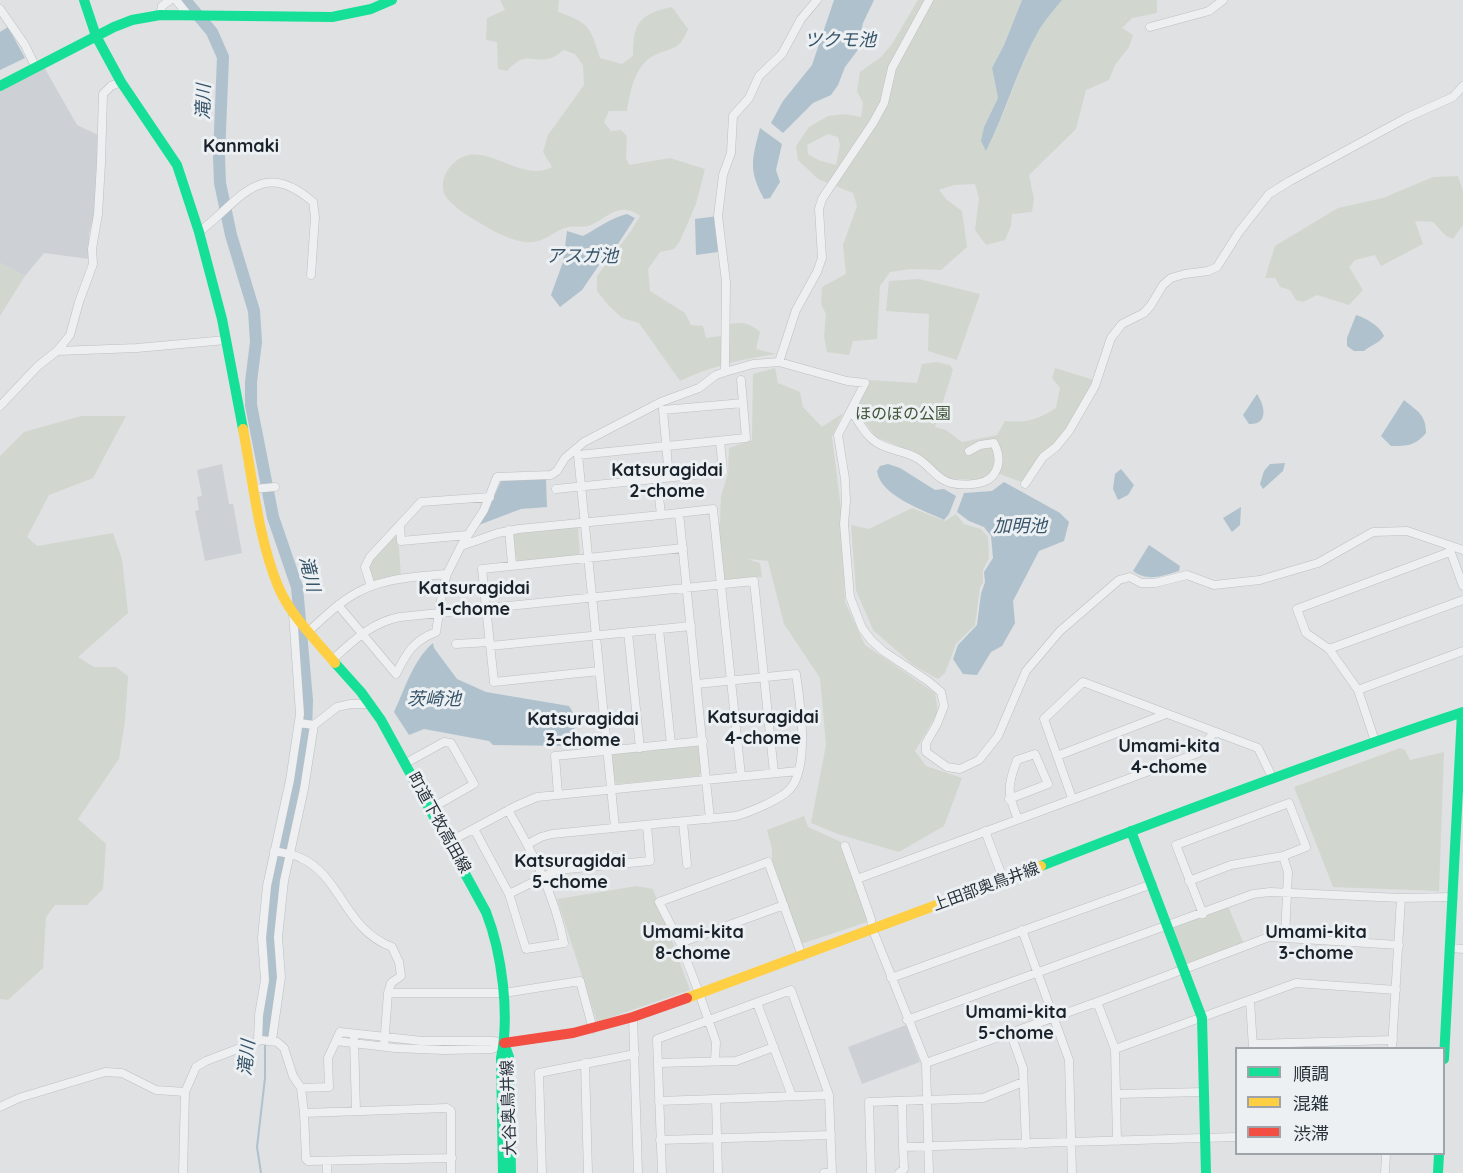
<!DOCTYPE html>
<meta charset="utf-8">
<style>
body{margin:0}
#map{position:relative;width:1463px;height:1173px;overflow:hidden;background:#dfe1e3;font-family:Quicksand,"Noto Sans JP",sans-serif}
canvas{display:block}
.legend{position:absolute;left:1235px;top:1047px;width:210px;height:108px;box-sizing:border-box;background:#ecf0f3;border:2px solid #9ea4a9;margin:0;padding:8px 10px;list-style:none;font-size:18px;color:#28313a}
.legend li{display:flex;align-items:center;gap:12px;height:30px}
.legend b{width:30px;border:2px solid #9ea4a9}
</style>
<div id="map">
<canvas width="1463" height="1173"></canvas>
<ul class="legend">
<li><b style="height:8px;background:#16e098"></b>順調</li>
<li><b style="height:8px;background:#ffcf43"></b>混雑</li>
<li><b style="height:8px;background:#f24e42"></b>渋滞</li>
</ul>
</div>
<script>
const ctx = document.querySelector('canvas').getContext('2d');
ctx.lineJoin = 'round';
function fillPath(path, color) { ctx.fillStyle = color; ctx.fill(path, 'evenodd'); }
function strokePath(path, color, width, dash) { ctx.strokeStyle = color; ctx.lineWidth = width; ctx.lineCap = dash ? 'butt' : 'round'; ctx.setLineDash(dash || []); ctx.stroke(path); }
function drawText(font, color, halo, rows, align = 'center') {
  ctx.font = font + ' Quicksand,"Noto Sans JP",sans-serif'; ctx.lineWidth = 6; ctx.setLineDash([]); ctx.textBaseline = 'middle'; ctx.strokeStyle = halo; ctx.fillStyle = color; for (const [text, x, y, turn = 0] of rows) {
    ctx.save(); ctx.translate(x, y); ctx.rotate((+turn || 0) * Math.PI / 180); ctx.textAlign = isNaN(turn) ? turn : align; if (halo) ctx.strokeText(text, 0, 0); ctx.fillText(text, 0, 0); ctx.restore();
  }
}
fillPath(new Path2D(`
 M44,67L77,125L98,135L96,208L89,234V259L44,253L25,276L0,263V91Z
 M222,464L229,504H233L242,553L205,561L195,511L199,510L197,497L202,496L197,470Z
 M906,1025L920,1062L862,1084L848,1047Z`), '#cdd1d6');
fillPath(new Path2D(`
 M500,0H559L558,12C590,23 590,27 600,58L622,64L633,56C633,23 639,14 672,7L688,29C679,50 676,46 657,54C635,63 630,91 627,111H609L604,122L611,131L621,130L627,136L626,158L629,165L670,158L705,169L696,204L680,241L674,249L660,252L648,269L650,291L685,313L691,325L703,326L706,338L721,336L724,325C739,322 748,321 760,332L756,349L776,354C742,359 711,366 680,381L639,323L622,318L609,306L597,291V276L631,231L640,216C620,201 608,217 591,225C584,228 575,226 568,227C554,230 545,244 525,242C508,240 490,229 475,220C466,215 448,203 444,193C440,181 447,168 456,161C484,138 521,184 552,167L543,152L548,135L584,85L583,65L575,54L563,50C560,53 555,57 551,58C531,64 527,49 507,71L498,69L497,42L486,40L487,18L505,10Z
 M918,0H1022L1004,45L992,68L998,98L984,127L986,151C1007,112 1018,68 1039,30C1045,20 1054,10 1062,0H1157V13L1132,18L1122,28L1133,35L1129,47L1115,65L1109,80L1086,90L1076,129L1029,175L1034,199L1032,212L1012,214L1011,226L1005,240L986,245L975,230L979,198L975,184L954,185L939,190L946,199L962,211L967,247L941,270L910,269L890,272L880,286L877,339L853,341L849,355L827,352L824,336L826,314L821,304L822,287L846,274L843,245L857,206L853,193L818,179L798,160L796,146L809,127L828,116L845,114L861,117L863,103L857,91L860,72L881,57L892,44ZM828,134L838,137L840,145L836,165L818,160L808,154L807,145Z
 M1458,176L1463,191V225L1453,239L1446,236L1433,222L1415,221L1423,244L1381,266L1375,255L1355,260L1349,267L1363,290L1349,305L1317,295L1303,302L1296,300L1290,290L1280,287L1275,278H1265L1275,246L1338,208L1383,198L1433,177Z
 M0,263L25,276L0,316Z
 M919,279L980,294L957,360L928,351L929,314L886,311L889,281Z
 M936,362L950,365L953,370L935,427L946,430L962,442L997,435L1005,421C1027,423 1037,420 1056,408L1060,388L1052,378L1055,368L1094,380C1082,402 1071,423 1055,443C1044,456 1032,467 1021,482L1000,474L974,480L946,478L920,455L876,437L856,411L869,380L917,383L922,364Z
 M775,368L778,383L800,392L803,407L822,427L843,413L832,437L841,509L845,602L865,645L935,693L938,712L915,751L926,766L962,778L944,826L899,852L838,834L811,823L826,745L820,678L784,624L768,561L748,559L760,563L762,577L724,580L717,520L720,523L721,496L728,474L729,448L752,440L753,374Z
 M81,416H126L93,478L49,495L27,537L37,546L113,533L122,559L128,613L78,657L94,667H116L128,676L125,721L119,759L78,819L106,844L103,889L87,905H55L46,917L43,968L8,1000L0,999V456L24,432Z
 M912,508L945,521L956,514L964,524L981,529L988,537L989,558L983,570V583L980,587L975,625L956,644L945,673L938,679L913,665L873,630L856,590L851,525L869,529Z
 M578,527L580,556L517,561L512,534Z
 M393,536L398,537L401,575L375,581L372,580L367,567Z
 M696,746L699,747L701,773L699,776L617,784L613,782L612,757L615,753Z
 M1400,748L1405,750L1410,760L1444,752L1439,891L1333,887L1294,787Z
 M804,816L808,827L841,842L870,921L801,944L772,860V849L767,830Z
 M637,886L653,889L690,990L597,1022L557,899Z
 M1228,906L1244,944L1186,965L1172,927Z`), '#d1d7cf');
fillPath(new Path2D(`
 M834,0H874L863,23L857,51L845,67L838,85L831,95L813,103L783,133L771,123L783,101L812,65Z
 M1022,0H1062C1054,10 1045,20 1039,30C1017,69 1006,112 986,151L981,141L984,127L998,98L992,68L1004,45Z
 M8,27L25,58L0,70V32Z
 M760,128L782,144L776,170L780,182L770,198L764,199C748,169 752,160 760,128Z
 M627,214L635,218L616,247L599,265L582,290L560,307L551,295L563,262L567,231L583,236C598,228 611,218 627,214Z
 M718,216V252L696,255L695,219Z
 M1356,315C1366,318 1380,326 1384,336C1378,344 1371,345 1364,351H1354L1347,346V338Z
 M1257,394C1265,406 1269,425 1249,424L1243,415Z
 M1404,400C1417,411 1426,414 1426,433C1415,446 1407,446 1391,446L1381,436Z
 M1285,463L1283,471L1263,489L1260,484L1264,471L1270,464Z
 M888,464L900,468L935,490L944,489L956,496L949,514L944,520C924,510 880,496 877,471L880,466Z
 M1121,469L1134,485L1128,495L1118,500L1113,489L1115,474Z
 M502,479H546L547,507L521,509L476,526L485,516Z
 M1004,482L1060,513L1069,522L1064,541L1039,551L1013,601L1015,623L1002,646L991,652L977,675L963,674L953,659L958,645L977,625L981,594L985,582L984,572L993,558L991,536L984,527L969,521L957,512L964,493L992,491Z
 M1241,507L1240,525L1232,532L1223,518Z
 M1149,545L1180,566L1179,571C1162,576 1148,582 1133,571Z
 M433,643L434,648L457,679L486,692L569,706C578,717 575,734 569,746L493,745L489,741L424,729L409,735L394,712C405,689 413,660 433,643Z`), '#afc1cc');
strokePath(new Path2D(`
 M261,1173L257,1147L265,1078V1042`), '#afc1cc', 2);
strokePath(new Path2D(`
 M185,0L212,32L223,57L219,156L220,183L231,235L254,311L256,342L251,382V405L273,517L297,587L307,700L306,732L298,778L275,889L270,945L273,979L265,1037`), '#afc1cc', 12);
const street = new Path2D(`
 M176,0L188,15
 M0,9L25,45L36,68
 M160,15L162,6L170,0
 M1150,27L1209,11L1223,0
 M199,232C240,201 261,156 313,202L315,217L311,275
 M57,351L137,348L226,340
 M779,362L796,310L817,272L822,258L819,209L822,199L873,123L884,103L892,68L929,0
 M725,372L726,282L718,216L723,175L731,153L733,116L749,98L759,76L782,54L801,19L817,0
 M0,406L38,366L57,351L70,335L79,302L93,264L92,249L98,214L101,163L103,94L111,86L121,82
 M852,412C858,420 863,431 871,438C883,450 903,450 917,458C927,464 933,473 942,479C954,487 986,487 994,474C1001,464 999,453 994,443L980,445L969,451
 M669,477L663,410L743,403
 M657,479L661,515L713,509L741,776
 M1025,484L1043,457L1056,447L1069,431L1095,386L1111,338L1122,324L1144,313L1151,305L1163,285L1171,278L1185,274L1208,271L1217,267L1239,232L1269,194L1290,181L1406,118L1453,97L1463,86
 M253,489L275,487
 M556,489L723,472L720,441
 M679,513L706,780L798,771
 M400,525L401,541L468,535
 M509,530L512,565
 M461,546L498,533L519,529L661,515
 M1450,550L1463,586
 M371,586L365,567L370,557L421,502L490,497
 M338,605L396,674C407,652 413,641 436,632L443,588L447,574L461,546L484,510L497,477L551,475L557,471L565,458L584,442L661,402L699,388L716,375L725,372L753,364L779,362L847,381L865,383L838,435L845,479L846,501L844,524L850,597L862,628L871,640L883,651L928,681L941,692L944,706L937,724L926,743V752L947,767L960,769L979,760L998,736L1026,671L1060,631L1119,580L1130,577L1141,583H1155L1187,575L1214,585L1260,580L1318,563L1373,532L1407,531L1463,550
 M659,629L671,744
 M308,632C321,620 333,608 348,598C377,578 412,577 447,574
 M628,632L640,748
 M456,644L489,642
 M490,646L691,626
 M1329,649L1463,600
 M332,660C353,641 372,622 400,617L754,581L774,773
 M599,671L494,682L482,569L683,548
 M1358,690L1463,651
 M299,723L314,725L337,707L351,704H370
 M1375,741L1358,690L1329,649L1306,633L1297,609L1447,553L1453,547
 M1057,756L1166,714
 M406,763L444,742L451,743L474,784L430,809
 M558,794L555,756L703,741
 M1072,798L1044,719L1083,682L1258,748L1273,779
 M1009,799L1048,784L1035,754L1017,760C1007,786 1007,794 1018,819
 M683,822L687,864
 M615,828L578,455L746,438L741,380
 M474,829L509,894L526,949L564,943C554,894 533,853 508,810
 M985,831L1004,881
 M449,842L516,806L537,797L706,780L710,819
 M528,844L541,837L552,834L736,816C750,812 780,800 790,789C810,767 800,701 796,674L697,684
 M845,846L857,879
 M274,851C283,853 293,854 301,858C342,877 344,929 392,947L399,962L401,976L391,983L388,993
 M1283,856L1288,872L1285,937
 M1189,881L1231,865L1283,856L1306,847L1289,803L1176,845L1203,914
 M509,894L557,870L650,861L647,825
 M1022,930L1069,1060L1072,1173
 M680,943L784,905
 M1451,948L1463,949
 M891,978L1152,884
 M1250,1000L1253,1048
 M1097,1002L1115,1049L1117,1141
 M757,1003L792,1096
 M633,1017L638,1173
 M907,1020L1253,894L1270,892L1401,898L1453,897
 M1010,1032L1023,1068L1026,1144
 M354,1038L356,1111
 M272,1040L281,977L278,937L284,881L304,789L314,725
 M258,1041L259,1015L265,980L262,938L267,886L290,780L300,714L293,613
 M336,1041L395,1048L444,1050L492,1049L504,1043
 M1253,1044L1393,1040
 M384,1046L388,993H504L580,981L593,1029
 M1392,1048L1401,898
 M1115,1049L1296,983L1396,990
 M715,1061L716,1042L699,993L680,943L659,902L768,862L802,956
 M585,1063L588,1173
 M658,1063L736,1061L774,1047
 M926,1063L1097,1002L1269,937L1399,945
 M301,1088L329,1087L328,1058L340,1032L422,1041H493L504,1043
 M1116,1094L1204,1092
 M716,1099L718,1173
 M659,1101L829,1095
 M902,1101L903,1147
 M0,1107L19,1098L105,1072L122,1073L156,1090L185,1092
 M660,1140L831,1135
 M327,1161V1173
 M183,1173L185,1092L196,1067L206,1061L261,1040L277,1042L284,1048L293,1076L301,1088L304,1113
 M451,1173V1111L447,1108L304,1113L306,1159L308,1161L452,1158
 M542,1173L539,1073L635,1054
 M662,1173L657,1039L791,990L829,1095L832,1173H824
 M871,1173L869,1102L983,1098L1023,1082
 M899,1173L904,1169L903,1147L1236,1137
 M929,1173L926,1063L872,928L871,919L857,879L1198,753L1214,732
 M1385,1173L1386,1154`);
strokePath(street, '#bdbfc1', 9);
strokePath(street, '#eeeff0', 8);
strokePath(new Path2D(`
 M84,0L96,36L121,82L177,165L199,232L222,319L243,429
 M0,86L114,27L132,20L160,15L332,17L371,9L392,0
 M335,663L361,692L381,720L486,912C502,953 510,1015 501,1058L503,1173
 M1131,831L1202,1018L1206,1173
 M1041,866C1180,812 1321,759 1463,712
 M504,1043L509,1057L511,1173
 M1444,1059L1462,713
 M1438,1173L1439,1154`), '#16e098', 10);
strokePath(new Path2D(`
 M243,429C253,481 258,537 278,586C290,615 315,639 335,663
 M687,998L1041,866`), '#ffcf43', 10);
strokePath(new Path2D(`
 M504,1043L573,1033L633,1017L687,998`), '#f24e42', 10);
drawText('16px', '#405437', '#ecf0f3', [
 ["ほのぼの公園",903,414]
]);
drawText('16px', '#28313a', '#ecf0f3', [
 ["町道下牧高田線",439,823,61],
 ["上田部奥鳥井線",986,887,-20],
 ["大谷奥鳥井線",509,1108,-92]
]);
drawText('italic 18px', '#375469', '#ecf0f3', [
 ["ツクモ池",840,41],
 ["滝川",204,102,-89],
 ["アスガ池",582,257],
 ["加明池",1020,527],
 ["滝川",309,574,76],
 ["茨崎池",434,700],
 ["滝川",247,1058,-84]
]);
drawText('bold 18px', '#1a222b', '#ecf0f3', [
 ["Kanmaki",241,147],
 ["Katsuragidai",667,471],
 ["2-chome",667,492],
 ["Katsuragidai",474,589],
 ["1-chome",474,610],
 ["Katsuragidai",763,718],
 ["4-chome",763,739],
 ["Katsuragidai",583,720],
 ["3-chome",583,741],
 ["Umami-kita",1169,747],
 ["4-chome",1169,768],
 ["Katsuragidai",570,862],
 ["5-chome",570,883],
 ["Umami-kita",693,933],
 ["8-chome",693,954],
 ["Umami-kita",1316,933],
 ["3-chome",1316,954],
 ["Umami-kita",1016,1013],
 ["5-chome",1016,1034]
]);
</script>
